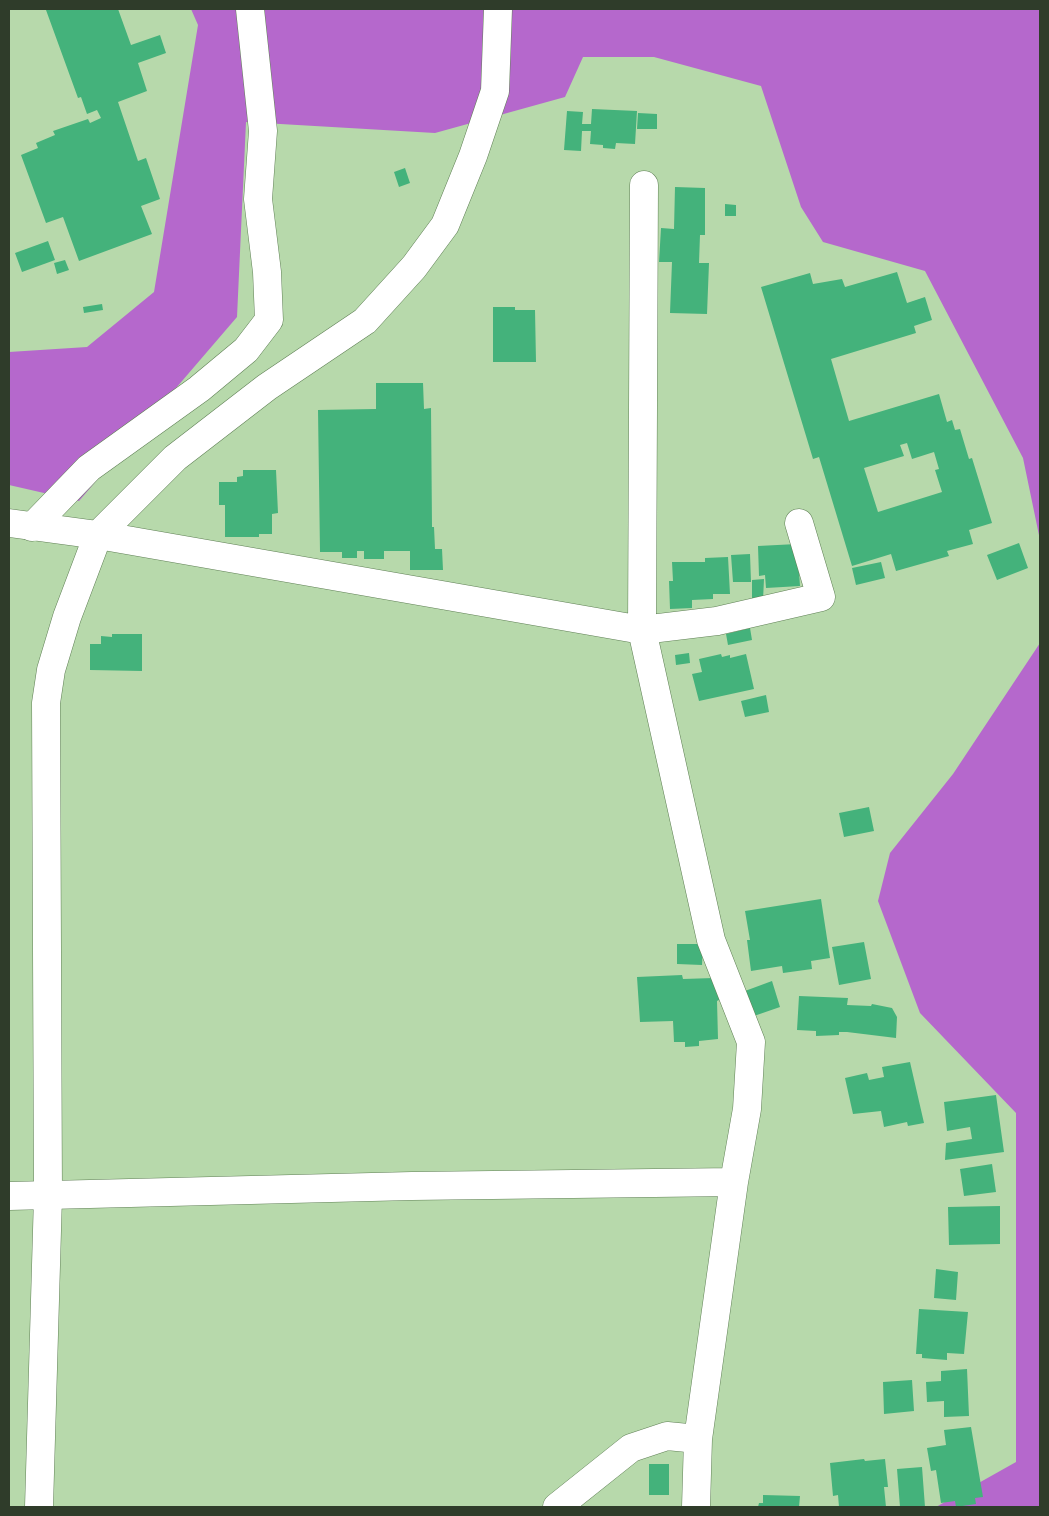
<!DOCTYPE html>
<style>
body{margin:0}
#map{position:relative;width:1049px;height:1516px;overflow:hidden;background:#b7d9ab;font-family:"Libre Baskerville",serif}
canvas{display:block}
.frame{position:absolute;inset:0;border:10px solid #2f3c2a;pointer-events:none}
</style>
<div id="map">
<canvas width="1049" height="1516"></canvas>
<div class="frame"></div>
</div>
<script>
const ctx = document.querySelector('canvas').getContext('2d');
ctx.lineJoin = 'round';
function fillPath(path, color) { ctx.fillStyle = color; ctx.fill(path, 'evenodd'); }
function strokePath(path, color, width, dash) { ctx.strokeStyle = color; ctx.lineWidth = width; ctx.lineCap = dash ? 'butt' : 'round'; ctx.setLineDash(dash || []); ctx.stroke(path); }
fillPath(new Path2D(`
 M191,9H1040V540L1023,458L925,271L823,242L801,207L761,86L654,57H583L565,97L435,133L246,122L237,317L79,501L9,485V352L87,347L154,292L198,25Z
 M1040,643V1507H936L1016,1462V1113L920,1013L878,901L890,853L953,774Z`), '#b568cc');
fillPath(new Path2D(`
 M48,9H118L131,45L160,35L166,53L138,63L147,91L118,102L138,161L146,158L160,199L141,206L152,234L79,261L63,217L46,223L21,155L38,148L36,143L55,135L53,131L88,119L90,123L101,118L97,110L87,114L81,97L78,98L46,10Z
 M592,109L637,111L635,144L616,143L615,149L603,148V145L590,144L591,131H582L581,151L564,150L567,111L583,112L582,124H591Z
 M638,113L657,114V129H637Z
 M405,168L410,183L399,187L394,172Z
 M675,187L705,188V235H700L699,263H709L707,314L670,313L672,262H659L661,228L674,229Z
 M725,204L736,205V216H725Z
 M48,241L55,260L22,272L15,253Z
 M65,260L69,270L57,274L54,263Z
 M897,272L907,303L925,297L932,320L914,326L916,333L831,359L849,421L939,394L947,422L952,420L955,430L960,429L969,459L972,458L992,523L969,530L973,544L947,551L949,556L896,571L891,554L852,566L819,457L813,459L761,287L810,273L813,284L842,279L845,287ZM907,443L912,459L934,452L939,469L935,470L942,492L878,512L864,468L904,456L900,445Z
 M102,304L103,310L84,313L83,307Z
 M493,307H515V310H535L536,362H493Z
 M376,383H423L424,409L431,408L432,527H434L435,549H442L443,570H410V551H384V559H364V551H357V558H342V552H320L318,410L376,409Z
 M243,470H276L278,513L272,514V534H259V537H225V505H219V482H237V477L243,476Z
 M1019,543L1028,568L997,580L987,555Z
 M797,544L800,586L766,588L765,575L759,576L758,546Z
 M750,554L751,582H733L731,555Z
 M728,557L730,594H713V599L692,600V608L670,609L669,581H673L672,562H705V558Z
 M881,562L885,578L856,585L852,568Z
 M764,579L763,600H752V580Z
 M750,628L752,640L728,645L726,634Z
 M112,634H142V671L90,670V644H101V636L112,637Z
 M689,653L690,663L676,665L675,655Z
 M721,654L722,657L730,655V658L746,654L754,689L699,701L692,674L702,672L699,659Z
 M766,695L769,712L745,717L741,701Z
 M869,807L874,831L844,837L839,813Z
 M821,899L830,958L811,961L812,969L783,973L782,966L751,971L747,940H750L745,911Z
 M864,942L871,979L839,985L832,947Z
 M677,944H703L702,965L677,964Z
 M682,975L683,979L714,978L715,989H719V1000L717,1001L718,1039L699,1041V1046L685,1047V1042H674L673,1021L640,1022L637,977Z
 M772,981L780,1007L754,1016L745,991Z
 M799,996L848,998L847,1005L871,1006L872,1004L892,1008L897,1017L896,1038L847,1032H839V1035L816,1036V1031L797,1030Z
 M910,1062L924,1123L908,1126L907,1122L884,1127L881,1111L853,1114L845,1078L867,1073L869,1080L884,1077L882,1067Z
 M996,1095L1004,1152L945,1160L946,1143L972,1139L970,1127L947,1131L944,1102Z
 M992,1164L996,1192L964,1196L960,1169Z
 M1000,1206V1244L949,1245L948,1207Z
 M936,1269L958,1272L956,1300L934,1298Z
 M919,1309L968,1312L964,1354L947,1353V1360L922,1358V1354H916Z
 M967,1369L969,1416L944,1417V1401L927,1402L926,1382L941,1381V1371Z
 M912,1380L914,1411L884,1414L883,1382Z
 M971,1427L983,1497L975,1498L976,1504L956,1507L955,1501L941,1503L936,1470L931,1471L927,1448L946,1445L944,1430Z
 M864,1459L865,1461L885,1459L888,1487H884L886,1507H839L838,1495L833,1496L830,1463Z
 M649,1464H669V1495H649Z
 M922,1467L925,1507H900L897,1469Z
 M763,1495L800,1496L799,1507H758L759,1503H763Z`), '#44b27b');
const street = new Path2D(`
 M644,185L642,630L711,940L751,1042L747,1109L734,1182L698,1439L696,1507
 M32,527L89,468L199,389L246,350L269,320L267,272L258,199L263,131L250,9
 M98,535L642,630L717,621L821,597L799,523
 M9,1196L412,1186L734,1182
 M557,1507L631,1448L667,1436L698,1439`);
const secondary = new Path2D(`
 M9,523L98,535
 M39,1507L48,1196L46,703L51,670L67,617L98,535L175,458L267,387L365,321L414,267L445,225L473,156L495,91L498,9`);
strokePath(street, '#608056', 29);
strokePath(secondary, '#608056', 29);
strokePath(street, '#fff', 28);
strokePath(secondary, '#fff', 28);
</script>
